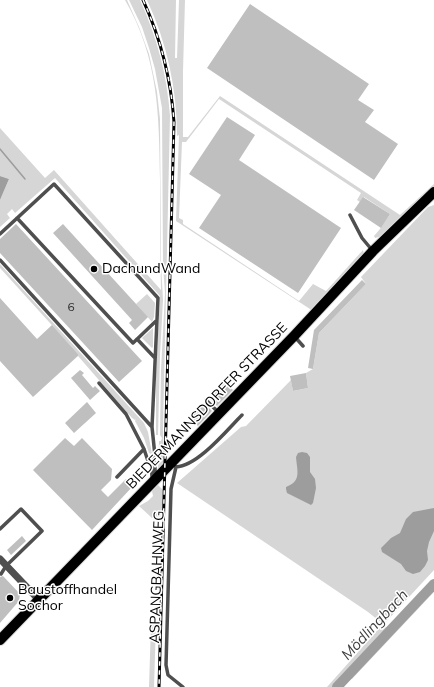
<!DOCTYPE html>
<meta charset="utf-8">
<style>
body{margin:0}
canvas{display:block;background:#fff}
</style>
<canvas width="434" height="687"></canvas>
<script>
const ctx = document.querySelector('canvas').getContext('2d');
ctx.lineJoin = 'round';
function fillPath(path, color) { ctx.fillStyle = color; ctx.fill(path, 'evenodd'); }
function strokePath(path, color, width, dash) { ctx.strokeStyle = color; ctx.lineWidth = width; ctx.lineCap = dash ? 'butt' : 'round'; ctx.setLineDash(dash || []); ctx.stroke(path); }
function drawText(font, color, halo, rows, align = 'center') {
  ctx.font = font + ' Mulish,sans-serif'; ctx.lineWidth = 3; ctx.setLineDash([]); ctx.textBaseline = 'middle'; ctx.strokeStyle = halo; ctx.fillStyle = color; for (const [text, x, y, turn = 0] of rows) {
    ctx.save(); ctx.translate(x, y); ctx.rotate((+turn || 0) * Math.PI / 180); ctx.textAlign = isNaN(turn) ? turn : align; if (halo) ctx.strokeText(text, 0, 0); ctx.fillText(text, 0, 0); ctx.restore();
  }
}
fillPath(new Path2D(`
 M125,0H127L139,27L149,54L157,92L160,119L161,264L163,300L160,355L158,435H156V374L160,296L55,178L15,213L12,209L7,214L10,218L0,227V200L9,179L0,176V128L45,178L54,170L161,290C160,254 160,217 160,180C159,115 159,59 125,0Z
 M129,0H140C157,37 167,75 170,116L163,428L164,466L158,468L159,441H161L162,438L160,435L161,370L165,293L163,266L162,108L155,69L149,48L142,27Z
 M147,0H176L175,58H177L179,0H185L183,71V137H188L220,96L400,215L434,184V188L382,236L375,238L374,236L380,229L390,214L364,197L360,202L357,200L361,193L219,99L186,142H182L179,218L183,220V224L299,301L313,284L326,291L363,250L364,254L313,311L176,221L179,135L177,136C177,89 167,43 147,0Z
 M434,205V570L384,624L388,629L333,687H327L383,624L368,612L177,483L241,427L246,426L291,380L293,391L308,388L306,373L313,369L319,333L366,284L361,277L428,207Z
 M0,264L144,423L148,432L152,454L149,453L144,438L135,421L136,419L135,420L132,418L78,356L79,355L0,268Z
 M147,294L155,303L154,317L152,322L136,304Z
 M153,328V347L152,348L142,338Z
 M157,484L163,490L162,517L152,518L139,506L148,501L153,496L152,491Z
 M434,586V592L352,679L345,680Z
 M151,624H156L154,687H149Z`), '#d6d6d6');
fillPath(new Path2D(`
 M0,176L9,179L0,200Z
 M302,452L307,453L310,457V472L315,479L316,488L313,503L311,505L287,493L286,489V487C302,481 297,471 296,457L298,453Z
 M434,508V531L429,542L427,551L428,560L425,566L420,572L413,574L406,571L401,564L382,552L381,548L391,538L400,533L406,519L413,512Z`), '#9d9d9d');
strokePath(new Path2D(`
 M0,149L25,179`), '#9d9d9d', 1.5);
strokePath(new Path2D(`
 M337,687L434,584`), '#9d9d9d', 10);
fillPath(new Path2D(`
 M250,4L369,84L358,100L374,110L365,122L398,144L374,180L207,68Z
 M227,117L255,135L239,160L341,228L298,293L199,228L221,195L189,174Z
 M363,197L390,214L381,228L354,210Z
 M16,224L142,361L119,382L0,253V239Z
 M63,224L148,317L135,330L129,323L132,320L53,233Z
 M362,280L366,284L319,333L313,369L308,368L314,330Z
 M0,298L37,339L52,325L79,355L33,397L0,361Z
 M80,370L84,373L82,375L93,388L95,386L100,391L90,400L71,378Z
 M306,373L308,388L293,391L290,376Z
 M225,382L233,390L217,406L209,398Z
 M87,402L96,413L74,433L65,423Z
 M204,403L212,411L198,426L189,418Z
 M65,438L74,446L82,438L112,469L111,480L101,490L108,497L126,479L133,486L92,530L33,470Z
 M22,536L26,541L11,555L7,550Z
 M3,576L20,594L19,601L0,623V577Z`), '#bfbfbf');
const primary = new Path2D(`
 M0,640L294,336L373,251L434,192`);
strokePath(primary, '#dbdbdb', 12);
strokePath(new Path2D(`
 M350,215L362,238L372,250
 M17,218L133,343L156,321
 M0,234L54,184L158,298L152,427L155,456L153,465L148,461L144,449L126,414L99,383
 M0,260L152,427
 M295,337L303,346
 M137,339L155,358
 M206,400L219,413
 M173,463L176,467L171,489L166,665L168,675L183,687
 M176,467C198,466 227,430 242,415
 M117,477L144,449
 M0,529L21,509L42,531L6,566L1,574`), '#4f4f4f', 3.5);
strokePath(new Path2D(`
 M153,465L154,480
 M0,559L39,600`), '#4f4f4f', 7);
strokePath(primary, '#000', 10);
const rail = new Path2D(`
 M143,0C161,39 171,79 174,122L159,687`);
strokePath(rail, '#000', 3);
strokePath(rail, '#fff', 1.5, [4.5]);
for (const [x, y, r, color] of [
 [94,269,4,"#000"],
 [10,598,4,"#000"]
]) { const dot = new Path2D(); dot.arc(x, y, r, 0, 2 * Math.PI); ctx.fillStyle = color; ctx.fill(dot); strokePath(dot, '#fff', 1.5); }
drawText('12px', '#303030', null, [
 ["6",71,307]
]);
drawText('14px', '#000', '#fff', [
 ["DachundWand",102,269],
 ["Baustoffhandel",18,590],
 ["Sochor",18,606]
], 'left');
drawText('14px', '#000', '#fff', [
 ["BIEDERMANNSDORFER STRASSE",207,406,-46],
 ["ASPANGBAHNWEG",157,577,-88]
]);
drawText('italic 15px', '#3e3e3e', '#fff', [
 ["Mödlingbach",375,625,-47]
]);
</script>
